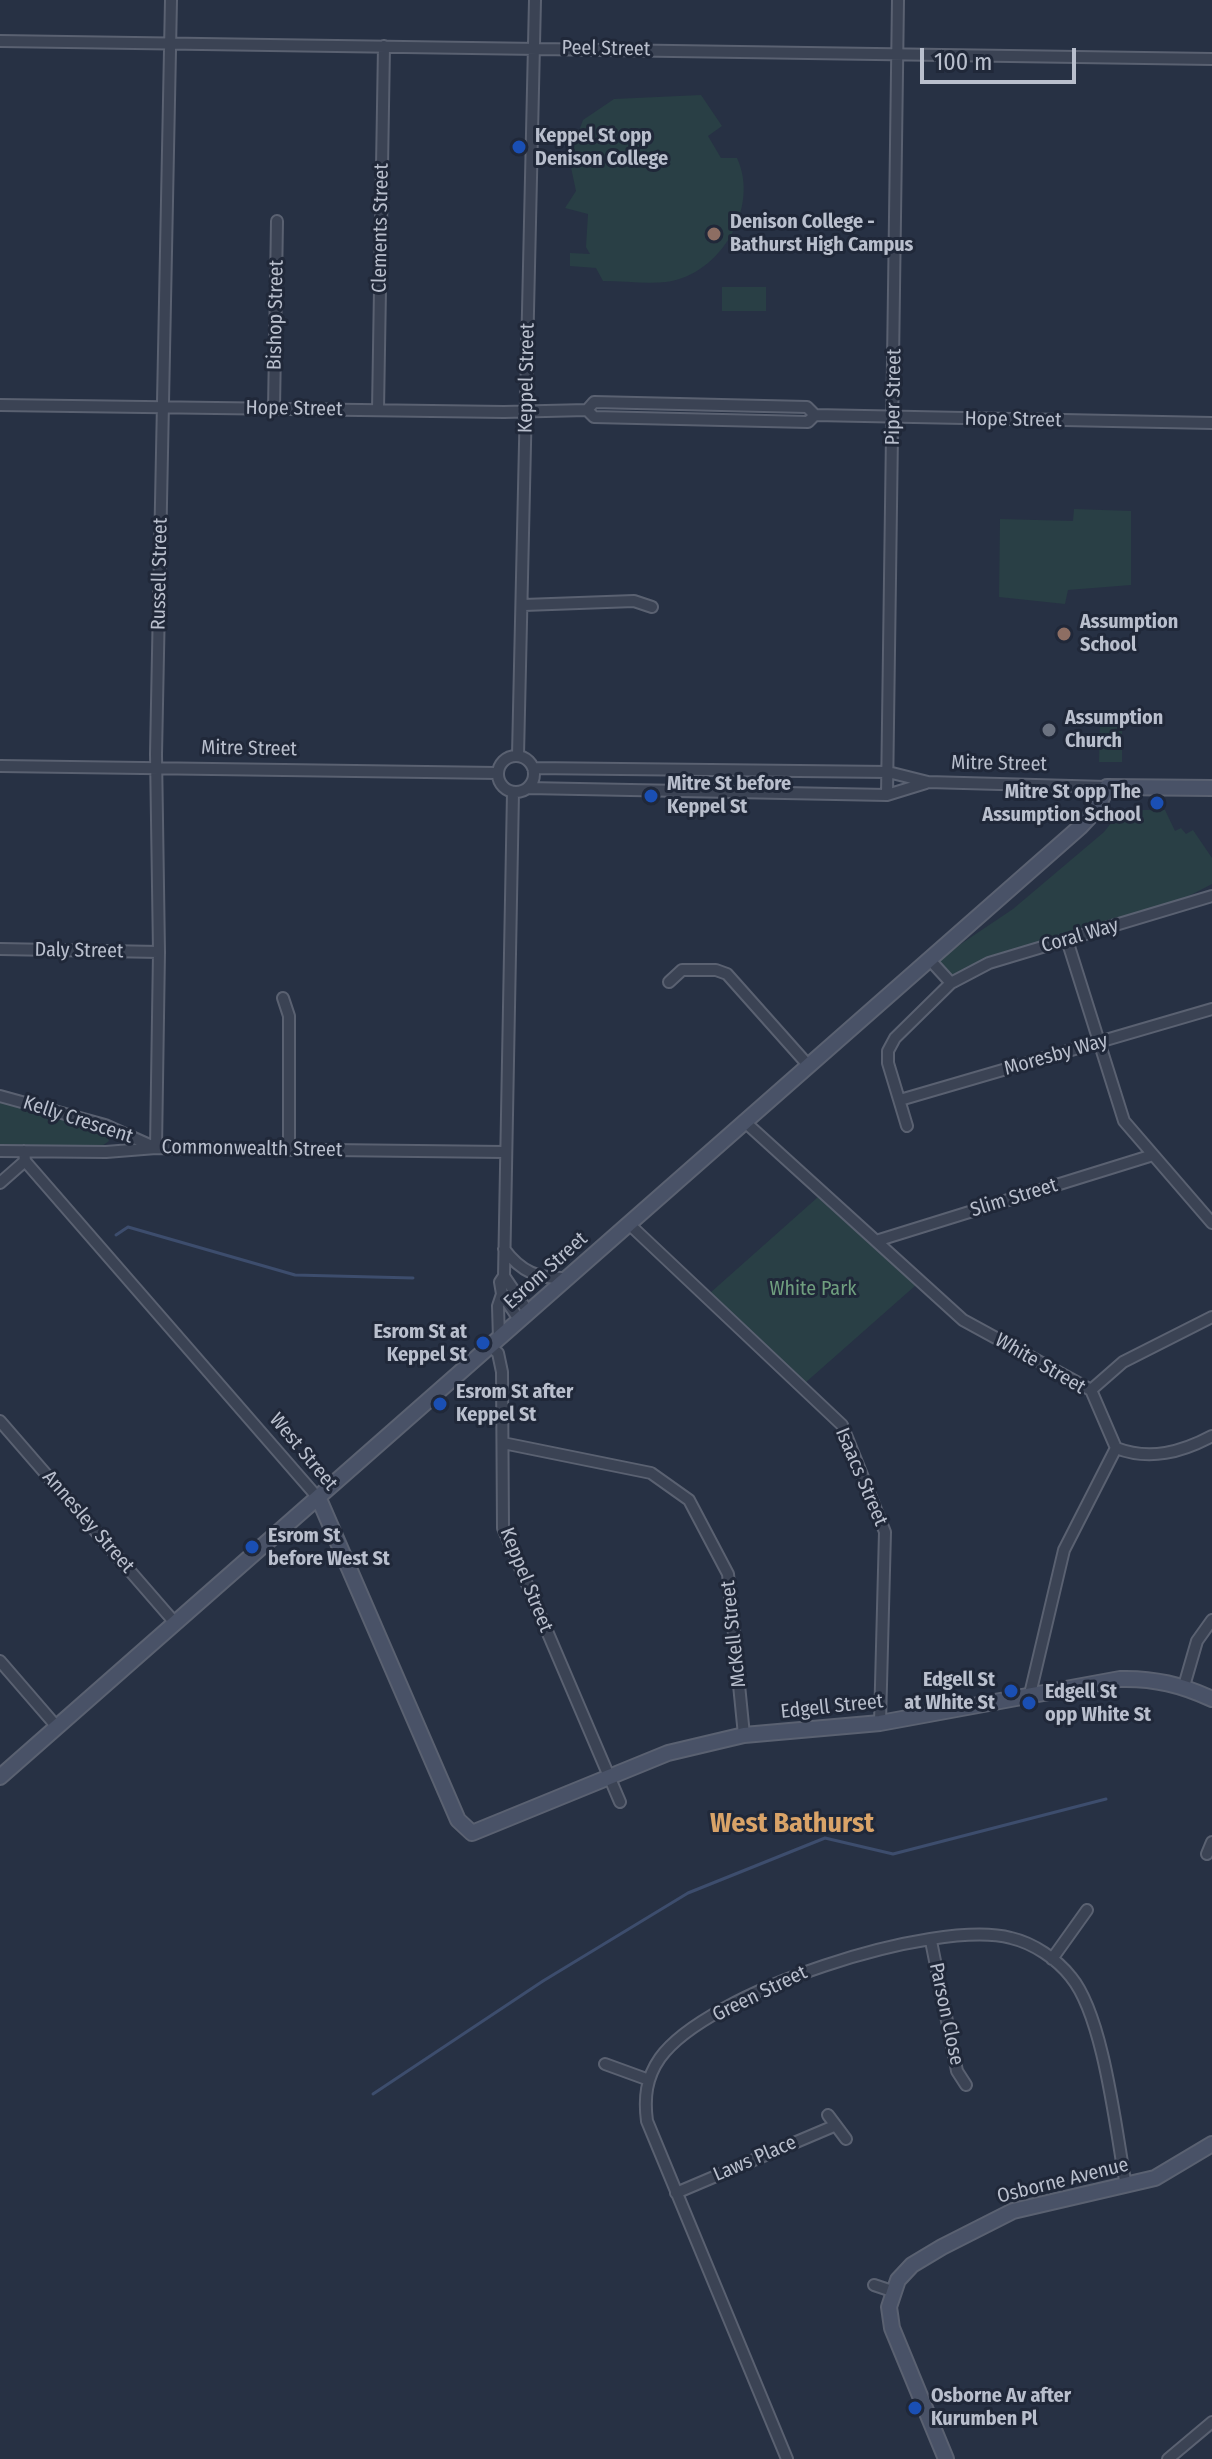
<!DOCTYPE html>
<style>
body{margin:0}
#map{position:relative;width:1212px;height:2459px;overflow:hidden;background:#273144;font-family:"Fira Sans Condensed",sans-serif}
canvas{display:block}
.scale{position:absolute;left:920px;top:48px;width:156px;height:36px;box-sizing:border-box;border:4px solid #b9bfcd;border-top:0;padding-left:10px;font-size:24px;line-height:28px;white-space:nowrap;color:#b9bfcd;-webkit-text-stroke:6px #202839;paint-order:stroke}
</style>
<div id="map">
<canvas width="1212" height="2459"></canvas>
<div class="scale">100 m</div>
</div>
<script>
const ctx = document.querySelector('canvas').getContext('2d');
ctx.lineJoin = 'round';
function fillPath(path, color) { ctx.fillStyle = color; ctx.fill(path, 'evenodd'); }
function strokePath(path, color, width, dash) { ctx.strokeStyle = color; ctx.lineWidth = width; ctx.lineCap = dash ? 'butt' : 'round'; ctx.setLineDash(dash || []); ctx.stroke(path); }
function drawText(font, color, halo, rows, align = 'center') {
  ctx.font = font + ' "Fira Sans Condensed",sans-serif'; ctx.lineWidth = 6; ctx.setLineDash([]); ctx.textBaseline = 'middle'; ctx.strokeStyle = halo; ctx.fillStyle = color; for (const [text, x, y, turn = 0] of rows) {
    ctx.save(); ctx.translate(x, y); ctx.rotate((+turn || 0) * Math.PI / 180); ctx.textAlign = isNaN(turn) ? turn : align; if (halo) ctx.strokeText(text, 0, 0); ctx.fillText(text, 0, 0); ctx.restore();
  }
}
fillPath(new Path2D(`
 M701,95L722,126L708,136L721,158H737C760,207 721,275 666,282C646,284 623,281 603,281L596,268L570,266V253L590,254L586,247L588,214L565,208L576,191L569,158L583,120L614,99Z
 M722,287H766V311H722Z
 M1074,509L1131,511V585L1068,590L1065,604L999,597L1000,519L1073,521Z
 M1100,722L1122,723V762H1099Z
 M1130,810H1165L1175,831L1181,828L1186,834L1193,830L1212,858V884L1185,898L970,968L956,980L937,960L1013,909L1104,832L1119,813Z
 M0,1101L104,1129L109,1141L99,1148L0,1146Z
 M818,1197L916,1285L805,1383L710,1293Z`), '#293f45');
strokePath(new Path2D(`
 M116,1235L128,1227L295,1275L413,1278
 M373,2094L543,1981L688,1893L825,1838L893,1854L1106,1799`), '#3d4d6d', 3);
const street = new Path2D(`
 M0,41L1212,59
 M0,405L504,412L587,410L594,417L808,422L815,415L1212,423
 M274,409L277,221
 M378,410L384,46
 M587,410L594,402L807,407L815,415
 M524,605L634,601L652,607
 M518,755L535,0
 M498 774a18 18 0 1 1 36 0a18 18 0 1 1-36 0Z
 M0,766L497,773
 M533,768L888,772L928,782L1107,787
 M528,788L887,795L926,783
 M513,792L504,1276L500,1282L502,1294L520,1321
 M887,795L898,0
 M1067,940L1124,1121L1212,1223
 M0,949L159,952
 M930,960L951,983
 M669,982L682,970H716L727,974L808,1065
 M283,998L289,1016V1150
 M0,1096L105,1125L154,1147
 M900,1100L1212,1009
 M745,1122L963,1320L1091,1390L1116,1448L1064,1550L1030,1694
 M907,1126L888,1063V1051L895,1038L951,983L989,963L1212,896
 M156,1148L159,952L156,754L171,0
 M0,1151L106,1152L156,1148L504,1152
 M24,1151L25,1161L319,1499
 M0,1183L25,1161
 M629,1224L842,1425L885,1532L880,1723
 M876,1241L1153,1155
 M504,1249C521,1272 538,1279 567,1278
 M504,1276L529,1313
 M499,1339L498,1306L502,1294
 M491,1347L498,1353L502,1372L503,1528L620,1802
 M1091,1390L1123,1362L1212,1317
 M0,1421L176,1624
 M503,1443L651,1473L689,1500L728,1574L744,1735
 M1116,1448C1150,1461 1182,1452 1212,1436
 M0,1661L57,1727
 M1184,1686L1197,1641L1212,1620
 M1207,1854L1212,1842
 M931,1941L957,2071L966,2085
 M1052,1959L1087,1910
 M605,2064L649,2080
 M828,2115L846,2139
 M676,2193L834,2126
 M874,2285L892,2291
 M787,2459L647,2121C644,2098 646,2078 660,2058C707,1992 934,1918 1011,1938C1033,1943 1057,1959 1071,1977C1104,2017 1116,2132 1126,2186
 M1168,2459L1212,2422`);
const secondary = new Path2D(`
 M319,1499L458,1820L472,1833L668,1753L744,1735L880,1723L1120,1679C1154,1678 1182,1685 1212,1699
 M0,1777L1080,827L1096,810L1107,787L1212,788
 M946,2459L892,2328L889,2307L898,2280L912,2265L942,2247L1013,2211L1155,2178L1212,2144`);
strokePath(street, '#5a6171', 14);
strokePath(secondary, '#5a6171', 18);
strokePath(street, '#3b4354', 10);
strokePath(secondary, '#495267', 14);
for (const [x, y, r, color] of [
 [519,147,8,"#1a4fb4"],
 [714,234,8,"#8d6e63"],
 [1064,634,8,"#8d6e63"],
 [1049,730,8,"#6b7280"],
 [651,796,8,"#1a4fb4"],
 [1157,803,8,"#1a4fb4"],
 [483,1343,8,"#1a4fb4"],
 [440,1404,8,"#1a4fb4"],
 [252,1547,8,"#1a4fb4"],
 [1011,1691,8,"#1a4fb4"],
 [1029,1703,8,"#1a4fb4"],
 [915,2408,8,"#1a4fb4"]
]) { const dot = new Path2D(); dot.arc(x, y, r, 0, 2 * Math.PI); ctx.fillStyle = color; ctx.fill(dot); strokePath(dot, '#202839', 3); }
drawText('20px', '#b9bfcd', '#202839', [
 ["Peel Street",606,49,1],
 ["Clements Street",381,228,-89],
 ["Bishop Street",276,315,-89],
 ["Keppel Street",527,378,-89],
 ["Piper Street",894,397,-89],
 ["Hope Street",294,409,1],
 ["Hope Street",1013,420,1],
 ["Russell Street",160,574,-89],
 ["Mitre Street",249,749,1],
 ["Mitre Street",999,764,1],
 ["Coral Way",1080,936,-16],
 ["Daly Street",79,951,1],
 ["Moresby Way",1056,1055,-16],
 ["Kelly Crescent",78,1120,18],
 ["Commonwealth Street",252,1149,1],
 ["Slim Street",1014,1198,-17],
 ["Esrom Street",546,1271,-42],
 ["White Street",1040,1364,30],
 ["West Street",303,1452,50],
 ["Isaacs Street",861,1477,67],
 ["Annesley Street",88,1522,49],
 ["Keppel Street",526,1580,68],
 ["McKell Street",734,1634,-96],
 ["Edgell Street",832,1707,-6],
 ["Green Street",760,1994,-26],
 ["Parson Close",946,2014,78],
 ["Laws Place",755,2159,-23],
 ["Osborne Avenue",1063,2181,-14]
]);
drawText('bold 20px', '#b9bfcd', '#202839', [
 ["Keppel St opp",535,136],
 ["Denison College",535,159],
 ["Denison College -",730,222],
 ["Bathurst High Campus",730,245],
 ["Assumption",1080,622],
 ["School",1080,645],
 ["Assumption",1065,718],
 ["Church",1065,741],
 ["Mitre St before",667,784],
 ["Keppel St",667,807],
 ["Mitre St opp The",1141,792,"right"],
 ["Assumption School",1141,815,"right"],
 ["Esrom St at",467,1332,"right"],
 ["Keppel St",467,1355,"right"],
 ["Esrom St after",456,1392],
 ["Keppel St",456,1415],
 ["Esrom St",268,1536],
 ["before West St",268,1559],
 ["Edgell St",995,1680,"right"],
 ["at White St",995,1703,"right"],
 ["Edgell St",1045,1692],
 ["opp White St",1045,1715],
 ["Osborne Av after",931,2396],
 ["Kurumben Pl",931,2419]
], 'left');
drawText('20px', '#709f7f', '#202839', [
 ["White Park",813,1289]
]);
drawText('bold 28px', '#d9a368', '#202839', [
 ["West Bathurst",792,1824]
]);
</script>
